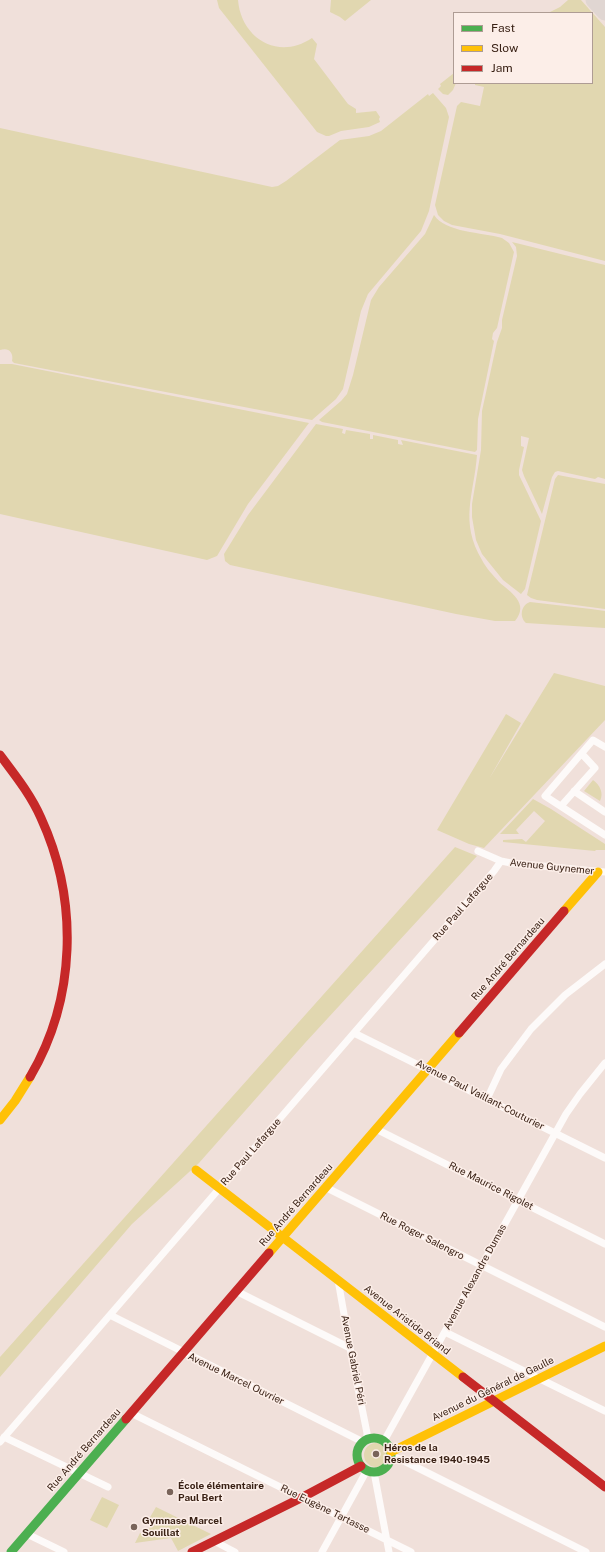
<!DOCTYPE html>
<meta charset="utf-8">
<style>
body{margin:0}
#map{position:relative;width:605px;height:1552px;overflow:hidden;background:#f0e0da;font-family:"Public Sans",sans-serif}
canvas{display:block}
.legend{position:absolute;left:453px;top:12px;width:140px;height:72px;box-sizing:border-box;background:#fceee8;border:1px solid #ae9c94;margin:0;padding:5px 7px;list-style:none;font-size:12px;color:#392115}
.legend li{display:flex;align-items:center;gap:8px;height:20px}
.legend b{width:20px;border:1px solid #ae9c94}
</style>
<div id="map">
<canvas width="605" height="1552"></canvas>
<ul class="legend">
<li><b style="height:5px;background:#4caf50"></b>Fast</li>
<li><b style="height:5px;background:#ffc107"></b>Slow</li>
<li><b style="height:5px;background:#c62828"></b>Jam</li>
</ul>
</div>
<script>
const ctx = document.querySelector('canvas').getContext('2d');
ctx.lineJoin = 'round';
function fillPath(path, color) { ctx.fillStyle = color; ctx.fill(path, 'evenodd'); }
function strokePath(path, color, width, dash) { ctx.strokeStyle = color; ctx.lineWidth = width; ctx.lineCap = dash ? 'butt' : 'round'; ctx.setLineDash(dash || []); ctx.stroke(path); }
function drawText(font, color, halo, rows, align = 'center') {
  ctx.font = font + ' "Public Sans",sans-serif'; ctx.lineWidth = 3; ctx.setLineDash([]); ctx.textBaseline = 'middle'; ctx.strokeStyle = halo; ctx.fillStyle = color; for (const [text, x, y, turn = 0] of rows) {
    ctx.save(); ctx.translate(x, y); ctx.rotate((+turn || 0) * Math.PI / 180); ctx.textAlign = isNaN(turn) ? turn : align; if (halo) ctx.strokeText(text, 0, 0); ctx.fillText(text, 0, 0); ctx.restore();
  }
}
fillPath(new Path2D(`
 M217,0H238C241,38 278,61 312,38L317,44L314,59L348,104L356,109V113L376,111L380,117L379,119L380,122L369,127L341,131L329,136H326L317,132L219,8Z
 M331,0H371L345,21L340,17L330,12Z
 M568,0H581L605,27V261L500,234L452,225L444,221L438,215L435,205L457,106L461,102L480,106L484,87L475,85V83H592V13H530L550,12L560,7Z
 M454,73V83H456L453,90L448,95L443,94L438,89L441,86L440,84Z
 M433,93L446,108L449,117L429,211L421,231L368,294L361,311L343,389L336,399L312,420L14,363L12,361C14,352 8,347 0,350V128L272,187L278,186L286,181L340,140L369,136L381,131L428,94L429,96Z
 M434,215C446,233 482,232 502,238L509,243L514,252L497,328L493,333L492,339L494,341L478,419L477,450L475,452L322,422L319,420L341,401L347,394L353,375L371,300L379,287L425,234Z
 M512,242L605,265V479L598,477L595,479L558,471L555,472L552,477L542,514L524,476L522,470L529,438L521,436V446L524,447L519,470V475L541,521L525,589L521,594L503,580L482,554L476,540L472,517V504L481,450L482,411L497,342L502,328V320L517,256L516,247Z
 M0,364H12L309,423L248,504L217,556L207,560L0,514Z
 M316,424L343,429L342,433L345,434L346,430L370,434V439H373V435L398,440V444L403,445L401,440L477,455C474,495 459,521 482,560C486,568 493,575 499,582C510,592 530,603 515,621H495L456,614L230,565L225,561L224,554L248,515Z
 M558,475L605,484V609L537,600L531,598L527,595L555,479Z
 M530,602L591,609L605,611V628L526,623C519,617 521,605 530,602Z
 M554,673L605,686V720L484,848L469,844L437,830L506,714L521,723L489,779Z
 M593,780C600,785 604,793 600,801L584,791Z
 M533,799L551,809L605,844V850H596L595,851L503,842V840L522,839L526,842L545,821L534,811L516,830L519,834H500Z
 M455,847L477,856L305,1043L199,1163L132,1224L0,1377V1357Z
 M364 1455a12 12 0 1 1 24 0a12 12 0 1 1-24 0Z
 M102,1497L119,1505L107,1528L90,1520Z
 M156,1507L211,1534L178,1551L171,1538L135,1543L140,1533L146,1535L153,1521L149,1519Z`), '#e1d7b0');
strokePath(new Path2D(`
 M594,0L605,12`), '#e0d6d2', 17);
strokePath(new Path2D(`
 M605,747L593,740L545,796L605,835
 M574,791L605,812
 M561,806L595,768L582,754
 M478,851L501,861L511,863L605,872
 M354,1033L605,1158
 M487,1099L501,1069L531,1029L565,995L605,964
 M376,1129L605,1244
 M325,1187L605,1327
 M338,1280L350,1348L367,1433V1440
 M236,1291L350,1348
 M110,1315L363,1442
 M445,1332L605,1411
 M131,1413L411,1552
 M4,1437L108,1487
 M384,1441L566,1114L580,1094L605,1063
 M0,1442L494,871L501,861
 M391,1456L400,1459L586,1552
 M374,1472L389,1552
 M27,1534L64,1552
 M214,1541L235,1552
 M322,1552L367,1470`), '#fdfaf9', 7);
strokePath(new Path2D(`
 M357 1455a17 17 0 1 1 34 0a17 17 0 1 1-34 0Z
 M11,1552L126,1419`), '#4caf50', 9);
strokePath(new Path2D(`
 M564,911L598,872
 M0,1120L15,1101L30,1077
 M196,1170L463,1377
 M269,1253L459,1033
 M391,1452L605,1346`), '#ffc107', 9);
strokePath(new Path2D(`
 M0,755C15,775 31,795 41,818C79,901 76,999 30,1077
 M459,1033L564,911
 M463,1377L605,1487
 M126,1419L269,1253
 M192,1552L301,1498L361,1466`), '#c62828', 9);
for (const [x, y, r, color] of [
 [376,1454,4,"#79645a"],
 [170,1492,4,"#79645a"],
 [134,1527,4,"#79645a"]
]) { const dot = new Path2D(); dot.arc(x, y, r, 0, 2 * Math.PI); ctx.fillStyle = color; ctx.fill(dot); strokePath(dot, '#fceee8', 1.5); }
drawText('10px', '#392115', '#fceee8', [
 ["Avenue Guynemer",552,867,6],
 ["Rue Paul Lafargue",463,907,-49],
 ["Rue André Bernardeau",508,959,-49],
 ["Avenue Paul Vaillant-Couturier",480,1095,27],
 ["Rue Paul Lafargue",251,1152,-49],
 ["Rue Maurice Rigolet",491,1186,27],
 ["Rue André Bernardeau",296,1205,-49],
 ["Rue Roger Salengro",422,1236,27],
 ["Avenue Alexandre Dumas",475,1277,-61],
 ["Avenue Aristide Briand",407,1320,38],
 ["Avenue Gabriel Péri",353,1360,79],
 ["Avenue Marcel Ouvrier",236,1379,26],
 ["Avenue du Général de Gaulle",493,1389,-26],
 ["Rue André Bernardeau",84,1450,-49],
 ["Rue Eugène Tartasse",325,1509,26]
]);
drawText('bold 10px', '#392115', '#fceee8', [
 ["Héros de la",384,1448],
 ["Resistance 1940-1945",384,1460],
 ["École élémentaire",178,1486],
 ["Paul Bert",178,1498],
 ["Gymnase Marcel",142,1521],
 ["Souillat",142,1533]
], 'left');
</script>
